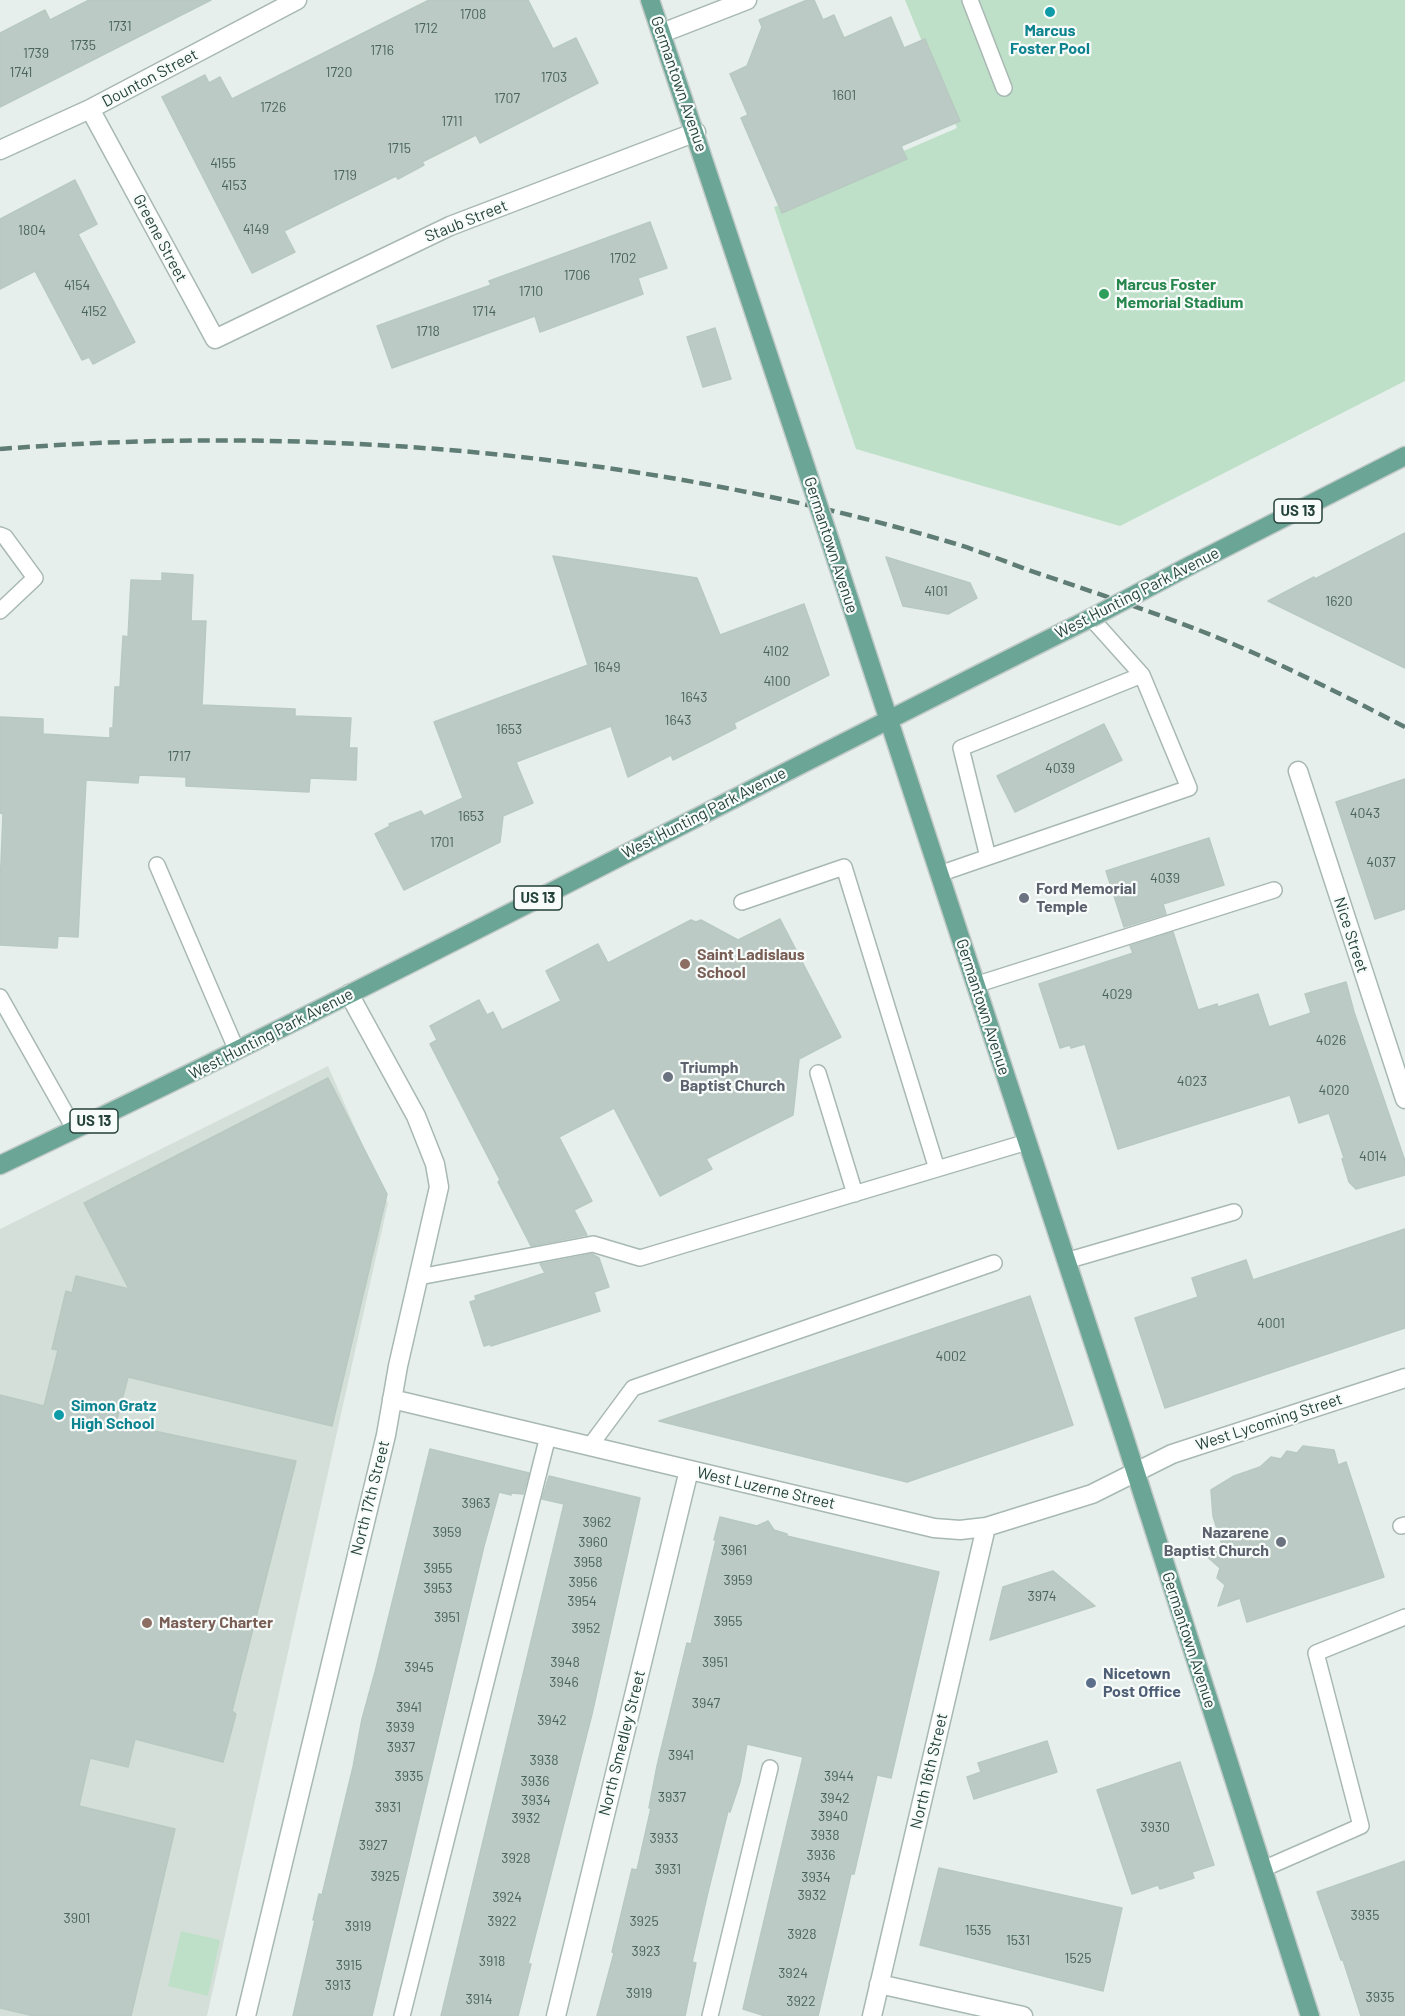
<!DOCTYPE html>
<style>
body{margin:0}
canvas{display:block;background:#e6efeb}
</style>
<canvas width="1405" height="2016"></canvas>
<script>
const ctx = document.querySelector('canvas').getContext('2d');
ctx.lineJoin = 'round';
function fillPath(path, color) { ctx.fillStyle = color; ctx.fill(path, 'evenodd'); }
function strokePath(path, color, width, dash) { ctx.strokeStyle = color; ctx.lineWidth = width; ctx.lineCap = dash ? 'butt' : 'round'; ctx.setLineDash(dash || []); ctx.stroke(path); }
function drawText(font, color, halo, rows, align = 'center') {
  ctx.font = font + ' Barlow,sans-serif'; ctx.lineWidth = 4.5; ctx.setLineDash([]); ctx.textBaseline = 'middle'; ctx.strokeStyle = halo; ctx.fillStyle = color; for (const [text, x, y, turn = 0] of rows) {
    ctx.save(); ctx.translate(x, y); ctx.rotate((+turn || 0) * Math.PI / 180); ctx.textAlign = isNaN(turn) ? turn : align; if (halo) ctx.strokeText(text, 0, 0); ctx.fillText(text, 0, 0); ctx.restore();
  }
}
fillPath(new Path2D(`
 M328,1066L388,1203L207,2016H0V1229Z`), '#d4dfda');
fillPath(new Path2D(`
 M905,0H1405V381L1120,526L856,449L774,207L957,128Z
 M181,1931L220,1940L208,1996L168,1986Z`), '#bfe0c8');
const building = new Path2D(`
 M89,0H211L0,107V33L45,10L50,20Z
 M429,0H528L553,49L576,38L598,83L480,143L476,135L422,162L424,165L398,179L396,176L284,231L295,252L252,273L162,97L205,75L209,83L220,77L232,99Z
 M807,0H814L823,20L834,15L844,38L891,17L904,48L925,39L960,121L901,146L907,159L782,213L741,118L748,115L730,74L747,66L762,27L759,20Z
 M75,180L97,224L78,234L135,342L93,364L89,357L82,360L35,271L0,289V219Z
 M650,222L667,268L638,278L643,294L540,332L535,316L392,368L377,326L491,285L489,281Z
 M715,328L731,379L703,387L687,337Z
 M1405,533V668L1268,601L1314,577L1315,579Z
 M553,556L697,578L720,635L804,604L829,675L734,723L736,728L709,742L673,760L671,755L628,777L611,726L516,762L533,803L503,816L500,842L404,890L375,834L390,826L389,824L421,811L424,816L463,798L434,722L588,665Z
 M886,557L970,583L977,598L948,614L903,606Z
 M162,573L193,575L191,621H206L202,705L295,709V716L351,718L349,748H357L356,780L310,778L309,792L186,786V777L139,775L138,783L86,780L78,937L58,936L57,948L0,945V886L3,814L0,813V717L43,719V734L110,738V728H113L115,687H120L123,636L128,637L131,580L162,581Z
 M1104,724L1122,760L1015,812L997,776Z
 M1405,779V909L1375,919L1336,802Z
 M1209,838L1224,885L1163,904L1166,914L1124,927L1106,871Z
 M780,919L841,1037L799,1059L793,1115L706,1159L712,1169L660,1196L614,1108L559,1137L592,1201L574,1210L587,1235L531,1246L498,1182L500,1180L430,1044L437,1040L430,1026L479,1000L487,1015L493,1012L502,1030L561,1001L546,971L598,944L608,963L691,920L696,922L701,920L738,940Z
 M1173,932L1198,1010L1217,1004L1218,1007L1258,994L1269,1027L1311,1013L1305,994L1346,982L1354,1012L1405,1161V1175L1356,1189L1349,1182L1342,1159L1344,1158L1329,1113L1299,1123L1290,1095L1118,1149L1085,1044L1071,1048L1070,1045L1060,1048L1039,984L1133,953L1130,946Z
 M328,1078L387,1194L332,1426L128,1377L116,1423L296,1461L232,1711L236,1714L223,1762L135,1739L128,1767L90,1758L79,1806L175,1829L131,2016H34L0,2008V1395L44,1406L58,1350L52,1349L66,1291L72,1293L76,1276L129,1289L84,1203Z
 M1405,1229V1328L1165,1408L1135,1318L1198,1297L1192,1278L1246,1260L1253,1280Z
 M592,1254L599,1258L609,1287L594,1292L600,1311L491,1346V1344L484,1346L470,1302L476,1300L475,1296L545,1273L540,1264Z
 M1030,1296L1073,1425L907,1482L659,1421Z
 M1303,1446L1334,1450L1338,1465L1346,1462L1384,1577L1247,1622L1240,1598L1218,1606L1225,1585L1217,1578L1220,1568L1204,1554L1223,1548L1213,1516L1211,1490L1234,1476L1260,1467L1271,1457L1281,1459L1287,1451L1297,1453Z
 M430,1449L529,1473L523,1494L511,1493V1495L499,1492L484,1546L372,2016H293L315,1920H313L319,1894L322,1895L353,1767L362,1719L375,1672Z
 M549,1476L640,1498L592,1714L528,1964H531L518,2016H441L564,1504L542,1499Z
 M720,1517L757,1526L768,1521L774,1530L787,1534V1536L939,1572L891,1778L877,1775L854,1874H851L842,1913L818,2016H765L743,2009L803,1757L747,1744L740,1782L730,1812L728,1811L708,1892L692,1962L696,1963L685,2016H597L614,1953L612,1952L632,1869L637,1870L651,1808H649L657,1766L687,1643L691,1644L716,1540H714Z
 M1053,1571L1095,1606L990,1640L1003,1587Z
 M1047,1741L1057,1772L974,1799L967,1777L981,1772L978,1763Z
 M1180,1762L1214,1865L1192,1872L1194,1878L1160,1889L1158,1885L1132,1894L1097,1790Z
 M1405,1861V2016H1361L1343,1960H1341L1317,1892Z
 M939,1868L1122,1908L1103,1991L920,1945Z`);
fillPath(building, '#bbcac4');
strokePath(building, '#b8c9c2', 1.5);
const lane = new Path2D(`
 M970,0L1004,88
 M0,535L5,537L35,578L0,611
 M988,857L961,748L1142,675
 M157,865L237,1051
 M939,874L1189,788L1142,675L1091,618
 M742,902L844,867L937,1169
 M975,985L1274,890
 M0,997L75,1130
 M818,1073L855,1194
 M1066,1261L1234,1212
 M419,1277L593,1244L640,1258L1027,1142
 M590,1446L633,1388L994,1263
 M1401,1526L1405,1525
 M1263,1869L1361,1826L1316,1653L1405,1617
 M402,2016L548,1436
 M710,2016L770,1768`);
const street = new Path2D(`
 M662,33L747,0
 M90,109L215,339L450,226L696,132
 M0,150L90,109L297,0
 M1298,771L1405,1099
 M392,1399L934,1528L960,1530L986,1527L1092,1494L1172,1454L1405,1378
 M879,1984L1023,2016
 M246,2016L386,1435L398,1366L439,1187L435,1164L416,1116L349,994
 M556,2016L689,1470
 M872,2016L986,1527`);
const primary = new Path2D(`
 M650,0L801,453
 M831,544L1123,1433L1310,2016
 M1191,565L1405,456
 M0,1165C368,991 727,799 1091,618`);
strokePath(lane, '#a8b8b2', 18);
strokePath(street, '#a8b8b2', 21);
strokePath(primary, '#c2cac8', 21);
strokePath(lane, '#fff', 15);
strokePath(street, '#fff', 18);
strokePath(primary, '#6aa596', 18);
strokePath(new Path2D(`
 M0,449C316,424 649,453 953,543C983,552 1013,565 1043,575C1102,595 1162,615 1221,639C1284,665 1345,696 1405,727`), '#5f7d75', 4.5, [12, 6]);
const primaryBridge = new Path2D(`
 M801,453L831,544
 M1091,618L1191,565`);
strokePath(primaryBridge, '#c2cac8', 21, []);
strokePath(primaryBridge, '#6aa596', 18);
for (const [x, y, r, color] of [
 [1050,12,6,"#0f9aa8"],
 [1104,294,6,"#2e9e5b"],
 [1024,898,6,"#6b7280"],
 [685,964,6,"#8d6e63"],
 [668,1077,6,"#6b7280"],
 [59,1415,6,"#0f9aa8"],
 [1281,1542,6,"#6b7280"],
 [147,1623,6,"#8d6e63"],
 [1091,1683,6,"#5c6f8a"]
]) { const dot = new Path2D(); dot.arc(x, y, r, 0, 2 * Math.PI); ctx.fillStyle = color; ctx.fill(dot); strokePath(dot, '#f7fbf9', 2); }
drawText('14px', '#4a645c', null, [
 ["1708",473,14],
 ["1731",120,26],
 ["1712",426,28],
 ["1735",83,45],
 ["1716",382,50],
 ["1739",36,53],
 ["1741",21,72],
 ["1720",339,72],
 ["1703",554,77],
 ["1601",844,95],
 ["1707",507,98],
 ["1726",273,107],
 ["1711",452,121],
 ["1715",399,148],
 ["4155",223,163],
 ["1719",345,175],
 ["4153",234,185],
 ["4149",256,229],
 ["1804",32,230],
 ["1702",623,258],
 ["1706",577,275],
 ["4154",77,285],
 ["1710",531,291],
 ["4152",94,311],
 ["1714",484,311],
 ["1718",428,331],
 ["4101",936,591],
 ["1620",1339,601],
 ["4102",776,651],
 ["1649",607,667],
 ["4100",777,681],
 ["1643",694,697],
 ["1643",678,720],
 ["1653",509,729],
 ["1717",179,756],
 ["4039",1060,768],
 ["4043",1365,813],
 ["1653",471,816],
 ["1701",442,842],
 ["4037",1381,862],
 ["4039",1165,878],
 ["4029",1117,994],
 ["4026",1331,1040],
 ["4023",1192,1081],
 ["4020",1334,1090],
 ["4014",1373,1156],
 ["4001",1271,1323],
 ["4002",951,1356],
 ["3963",476,1503],
 ["3962",597,1522],
 ["3959",447,1532],
 ["3960",593,1542],
 ["3961",734,1550],
 ["3958",588,1562],
 ["3955",438,1568],
 ["3959",738,1580],
 ["3956",583,1582],
 ["3953",438,1588],
 ["3974",1042,1596],
 ["3954",582,1601],
 ["3951",447,1617],
 ["3955",728,1621],
 ["3952",586,1628],
 ["3948",565,1662],
 ["3951",715,1662],
 ["3945",419,1667],
 ["3946",564,1682],
 ["3947",706,1703],
 ["3941",409,1707],
 ["3942",552,1720],
 ["3939",400,1727],
 ["3937",401,1747],
 ["3941",681,1755],
 ["3938",544,1760],
 ["3935",409,1776],
 ["3944",839,1776],
 ["3936",535,1781],
 ["3937",672,1797],
 ["3942",835,1798],
 ["3934",536,1800],
 ["3931",388,1807],
 ["3940",833,1816],
 ["3932",526,1818],
 ["3930",1155,1827],
 ["3938",825,1835],
 ["3933",664,1838],
 ["3927",373,1845],
 ["3936",821,1855],
 ["3928",516,1858],
 ["3931",668,1869],
 ["3925",385,1876],
 ["3934",816,1877],
 ["3932",812,1895],
 ["3924",507,1897],
 ["3935",1365,1915],
 ["3901",77,1918],
 ["3922",502,1921],
 ["3925",644,1921],
 ["3919",358,1926],
 ["1535",978,1930],
 ["3928",802,1934],
 ["1531",1018,1940],
 ["3923",646,1951],
 ["1525",1078,1958],
 ["3918",492,1961],
 ["3915",349,1965],
 ["3924",793,1973],
 ["3913",338,1985],
 ["3919",639,1993],
 ["3935",1380,1997],
 ["3914",479,1999],
 ["3922",801,2001]
]);
for (const [x, y, w] of [
 [1298,511,48],
 [538,898,48],
 [94,1121,48]
]) { const box = new Path2D(); box.roundRect(x - w / 2, y - 12, w, 24, 4.5); ctx.fillStyle = '#f7fbf9'; ctx.fill(box); strokePath(box, '#24423a', 1.5); }
drawText('bold 15px', '#24423a', null, [
 ["US 13",1298,511],
 ["US 13",538,898],
 ["US 13",94,1121]
]);
drawText('bold 16px', '#0d838f', '#f7fbf9', [
 ["Marcus",1050,31],
 ["Foster Pool",1050,49],
 ["Simon Gratz",71,1406,"left"],
 ["High School",71,1424,"left"]
]);
drawText('16px', '#24423a', '#f7fbf9', [
 ["Dounton Street",150,78,-28],
 ["Germantown Avenue",679,84,71],
 ["Staub Street",466,221,-22],
 ["Greene Street",160,238,62],
 ["Germantown Avenue",831,545,72],
 ["West Hunting Park Avenue",1137,593,-27],
 ["West Hunting Park Avenue",704,813,-27],
 ["Nice Street",1351,935,72],
 ["Germantown Avenue",983,1007,72],
 ["West Hunting Park Avenue",271,1034,-27],
 ["West Lycoming Street",1269,1422,-18],
 ["West Luzerne Street",766,1488,13],
 ["North 17th Street",370,1498,-76],
 ["Germantown Avenue",1189,1640,72],
 ["North Smedley Street",622,1743,-76],
 ["North 16th Street",929,1771,-77]
]);
drawText('bold 16px', '#27864d', '#f7fbf9', [
 ["Marcus Foster",1116,285],
 ["Memorial Stadium",1116,303]
], 'left');
drawText('bold 16px', '#5b616d', '#f7fbf9', [
 ["Ford Memorial",1036,889],
 ["Temple",1036,907],
 ["Triumph",680,1068],
 ["Baptist Church",680,1086],
 ["Nazarene",1269,1533,"right"],
 ["Baptist Church",1269,1551,"right"]
], 'left');
drawText('bold 16px', '#785e54', '#f7fbf9', [
 ["Saint Ladislaus",697,955],
 ["School",697,973],
 ["Mastery Charter",159,1623]
], 'left');
drawText('bold 16px', '#4e5e75', '#f7fbf9', [
 ["Nicetown",1103,1674],
 ["Post Office",1103,1692]
], 'left');
</script>
